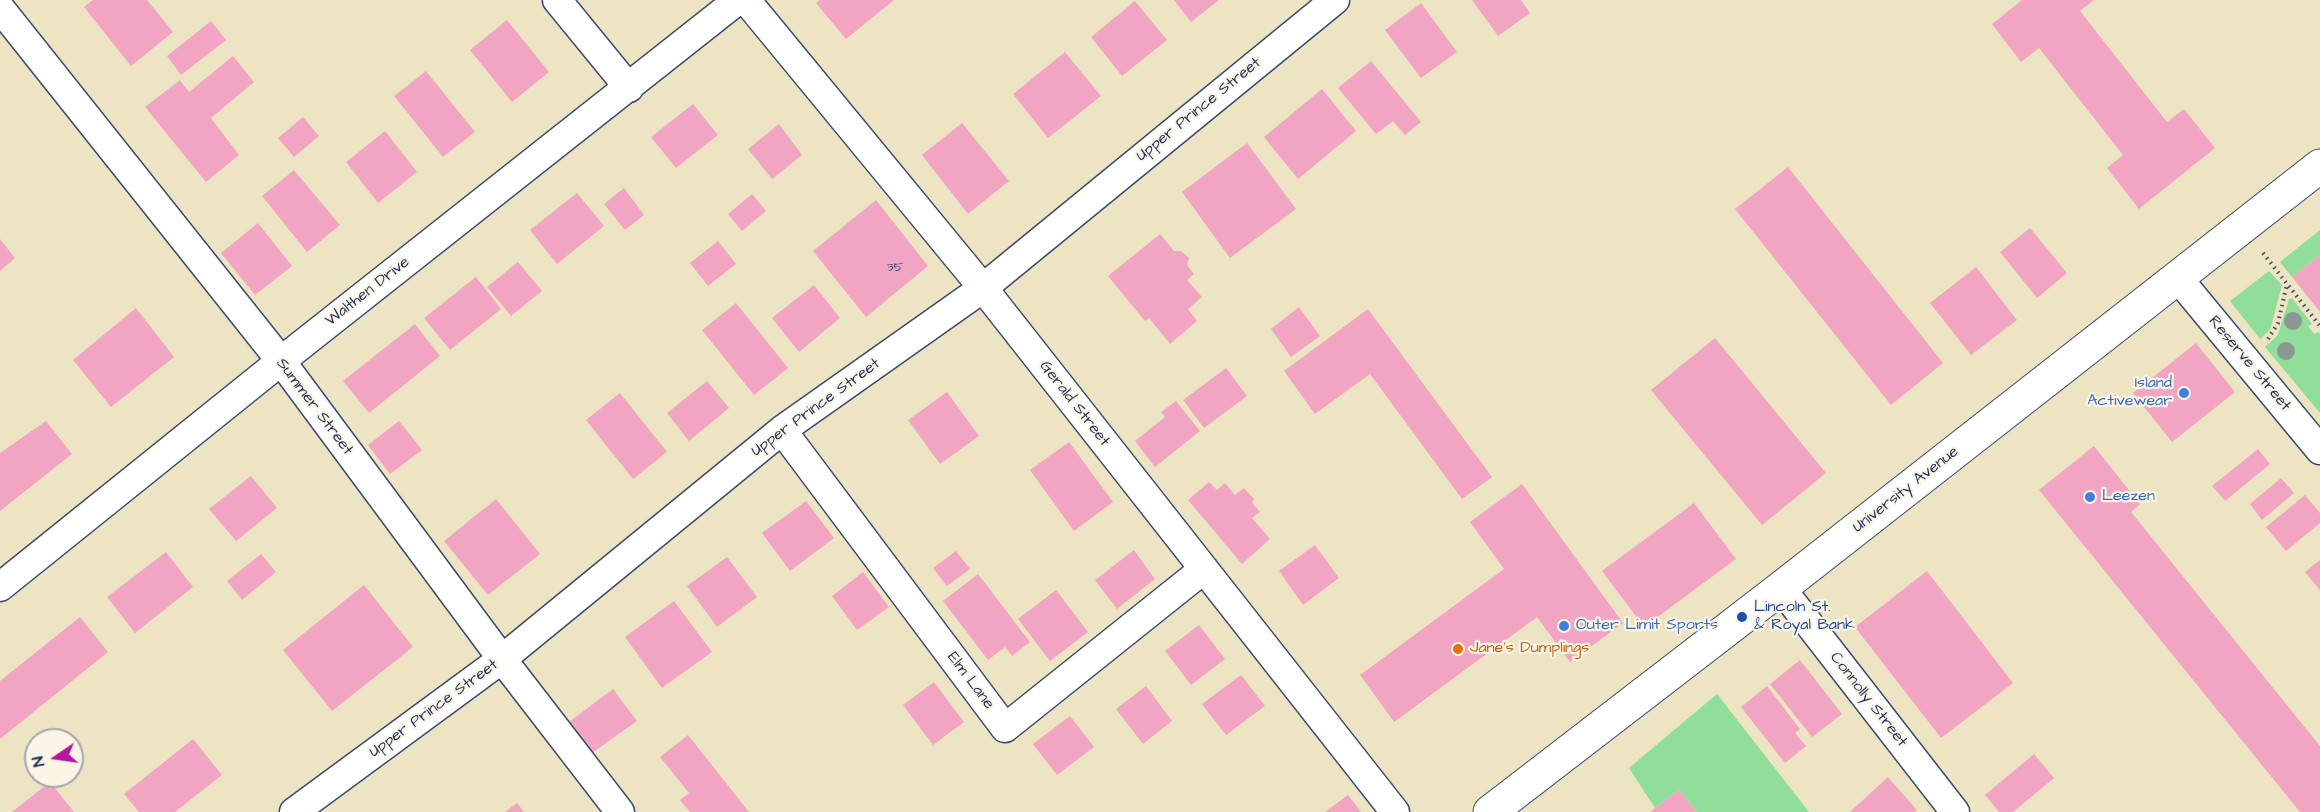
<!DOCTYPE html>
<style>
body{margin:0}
#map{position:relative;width:2320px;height:812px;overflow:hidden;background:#ece4c2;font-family:"Architects Daughter",sans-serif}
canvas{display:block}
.north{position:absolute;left:24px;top:728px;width:60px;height:60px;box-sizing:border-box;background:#fcf5e5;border:2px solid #a2a6af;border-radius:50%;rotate:257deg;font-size:16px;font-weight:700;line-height:24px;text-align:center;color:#1b2f5e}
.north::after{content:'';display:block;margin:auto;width:21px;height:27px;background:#b5179e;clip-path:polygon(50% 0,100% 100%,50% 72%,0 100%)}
</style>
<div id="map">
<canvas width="2320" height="812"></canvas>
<div class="north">N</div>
</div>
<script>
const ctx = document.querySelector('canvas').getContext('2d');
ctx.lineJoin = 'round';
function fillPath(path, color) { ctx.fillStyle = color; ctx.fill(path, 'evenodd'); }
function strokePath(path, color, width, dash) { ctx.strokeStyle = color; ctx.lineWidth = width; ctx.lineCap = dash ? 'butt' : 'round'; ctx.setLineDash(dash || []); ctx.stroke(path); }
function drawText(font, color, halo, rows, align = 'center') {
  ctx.font = font + ' "Architects Daughter",sans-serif'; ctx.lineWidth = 4.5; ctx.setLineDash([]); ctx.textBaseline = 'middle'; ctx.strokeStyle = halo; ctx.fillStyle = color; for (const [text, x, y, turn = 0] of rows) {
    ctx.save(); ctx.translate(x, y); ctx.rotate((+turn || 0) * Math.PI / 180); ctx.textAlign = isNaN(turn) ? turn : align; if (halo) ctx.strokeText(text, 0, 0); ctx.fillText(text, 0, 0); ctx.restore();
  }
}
fillPath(new Path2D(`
 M2320,230V255L2292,277L2280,262Z
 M2269,271L2282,285L2270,330L2260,339L2230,301Z
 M2292,298L2312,324L2308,326L2314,334L2318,332L2320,334V413L2265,347L2278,335L2289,299Z
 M1717,694L1809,812H1697L1679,790L1655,808L1629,768Z`), '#91dd9a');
fillPath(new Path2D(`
 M93,0H147L173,32L131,66L84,7Z
 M820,0H894L846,39L816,3Z
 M1174,0H1219L1191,22Z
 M1472,0H1521L1530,13L1498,36Z
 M2022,0H2094L2080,11L2167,122L2184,109L2215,148L2139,209L2107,168L2123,155L2039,48L2021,62L1992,24Z
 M1135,1L1167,40L1122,76L1091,37Z
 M1421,3L1457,52L1421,78L1385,30Z
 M507,20L549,72L512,102L470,50Z
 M211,21L226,40L181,75L167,56Z
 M1065,52L1101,96L1048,138L1013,94Z
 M233,56L254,82L211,118L239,155L206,182L145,107L180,80L189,92Z
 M1371,61L1421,122L1405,135L1393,121L1376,134L1338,88Z
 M426,71L475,132L443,157L394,96Z
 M1322,89L1356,131L1298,179L1264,137Z
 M693,104L718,135L676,168L651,137Z
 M303,117L319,136L294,157L278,138Z
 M962,123L1009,181L968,214L922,155Z
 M779,124L802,155L772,179L748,149Z
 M385,131L417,172L378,203L346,162Z
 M1247,143L1296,209L1230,258L1182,192Z
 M1788,167L1943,363L1891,405L1735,209Z
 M294,170L340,225L307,252L262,196Z
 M624,188L644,215L625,230L604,204Z
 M577,193L604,226L557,264L530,230Z
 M752,194L766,211L742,231L728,214Z
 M876,200L928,266L866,317L813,251Z
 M258,223L292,266L255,295L221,253Z
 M2030,228L2067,273L2037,298L2000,252Z
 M1160,234L1174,251H1181L1189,258L1187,265L1194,274L1187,280L1202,297L1188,309L1197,321L1170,344L1149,318L1145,321L1108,276Z
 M0,239L15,258L0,271Z
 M718,241L736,264L708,286L690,263Z
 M2320,255V312L2292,277Z
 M518,262L542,291L511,316L487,287Z
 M1976,267L2017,320L1971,355L1930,303Z
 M476,277L501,309L450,350L424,318Z
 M814,285L840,318L799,352L772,318Z
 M736,303L788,368L754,395L702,330Z
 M1299,307L1320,336L1291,357L1271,329Z
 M136,308L174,357L111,407L73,360Z
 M1368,309L1492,477L1462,499L1370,374L1315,414L1284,371Z
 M415,324L440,356L369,413L343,381Z
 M1715,338L1826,473L1762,525L1651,390Z
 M2196,343L2235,392L2172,442L2133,393Z
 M1226,368L1247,396L1204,428L1183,400Z
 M707,381L729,408L689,441L667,413Z
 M947,392L979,436L940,464L908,420Z
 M620,393L667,452L633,479L586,420Z
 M1176,401L1200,431L1155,467L1135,441L1165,417L1161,412Z
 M46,421L72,454L0,511V453Z
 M399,421L422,450L390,474L368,445Z
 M1069,442L1113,502L1074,531L1030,470Z
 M2094,446L2140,504L2131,512L2320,746V812H2300L2039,490Z
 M2258,449L2270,464L2225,501L2212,486Z
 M251,476L277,508L236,541L209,509Z
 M2281,478L2294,493L2262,520L2250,504Z
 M1209,482L1217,490L1225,483L1235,495L1244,488L1254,499L1252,503L1260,512L1252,518L1270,539L1242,564L1188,500Z
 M1522,484L1623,623L1570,662L1537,617L1394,722L1360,675L1504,569L1470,522Z
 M2305,495L2320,513V523L2286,551L2266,527Z
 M496,499L540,554L488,595L444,541Z
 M806,501L834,538L790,571L762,533Z
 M1694,503L1736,559L1644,627L1602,571Z
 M1315,545L1339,578L1303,605L1279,571Z
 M1134,550L1155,579L1117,609L1095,580Z
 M956,551L970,569L947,586L933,568Z
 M166,552L193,587L135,633L107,597Z
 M261,554L276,572L242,600L227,581Z
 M727,557L757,597L717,627L687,586Z
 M2320,560V590L2305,572Z
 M1927,571L2013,683L1941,738L1855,627Z
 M863,572L889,607L857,630L832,596Z
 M978,574L1030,642L1012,656L1005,647L988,660L943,601Z
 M364,585L413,647L332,711L283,650Z
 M1056,590L1088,632L1050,661L1018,619Z
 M674,601L712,652L662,688L625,637Z
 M80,617L108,652L0,739V681Z
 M1199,625L1225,659L1191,685L1165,651Z
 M1800,660L1842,714L1812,737L1770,684Z
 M1241,675L1265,706L1226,735L1202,704Z
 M934,682L964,722L933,745L903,705Z
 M1146,686L1172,721L1143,744L1116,709Z
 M1767,686L1800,729L1795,733L1806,746L1785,763L1741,707Z
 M613,689L637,721L592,753L569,722Z
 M1070,716L1094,747L1057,775L1033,744Z
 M688,735L749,812H690L680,800L689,793L660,757Z
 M193,739L222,775L175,812H139L124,794Z
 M2034,754L2054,778L2013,812H1999L1985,795Z
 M1888,777L1917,810L1914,812H1850Z
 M50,782L74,812H12Z
 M1679,790L1697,812H1650L1655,808Z
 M1348,795L1361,812H1325Z
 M517,803L524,812H505Z`), '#f2a5c3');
const street = new Path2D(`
 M557,0L629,88
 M746,0L983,288L1395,812
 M0,8L281,361L502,659L620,812
 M2177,277L2320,450
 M782,430L1005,728L1204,569
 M0,587L281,361L738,0
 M1781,588L1955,812
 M294,812L502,659L782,430L983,288L1335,0`);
const primary = new Path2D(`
 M1490,812L1781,588L2320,166`);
strokePath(street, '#3a4a6d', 31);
strokePath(primary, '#3a4a6d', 35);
strokePath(new Path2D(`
 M2263,253L2320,326
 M2268,339L2278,323L2287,284`), '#3a4a6d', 4, [1.5, 4.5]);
strokePath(street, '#fff', 28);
strokePath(primary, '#fff', 33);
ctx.fillStyle = '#899893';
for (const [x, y] of [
 [2293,321],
 [2286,351]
]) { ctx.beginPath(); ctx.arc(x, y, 9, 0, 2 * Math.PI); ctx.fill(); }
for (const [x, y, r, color] of [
 [2184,393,6,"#3f7fe0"],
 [2090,497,6,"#3f7fe0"],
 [1742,617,6,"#1a4fb4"],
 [1564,626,6,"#3f7fe0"],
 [1458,649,6,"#e8710a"]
]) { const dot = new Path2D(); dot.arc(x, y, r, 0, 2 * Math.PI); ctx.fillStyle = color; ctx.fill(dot); strokePath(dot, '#fcf5e5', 2); }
drawText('14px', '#514c77', null, [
 ["35",895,268]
]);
drawText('16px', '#1b2f5e', '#fcf5e5', [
 ["Upper Prince Street",1199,110,-39],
 ["Walthen Drive",368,292,-38],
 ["Reserve Street",2249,364,50],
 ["Gerald Street",1074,404,52],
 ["Summer Street",314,407,53],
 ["Upper Prince Street",816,408,-36],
 ["University Avenue",1906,490,-38],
 ["Elm Lane",970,681,53],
 ["Connolly Street",1868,700,52],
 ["Upper Prince Street",434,709,-36]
]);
drawText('16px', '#366cbe', '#fcf5e5', [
 ["Island",2172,384,"right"],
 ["Activewear",2172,402,"right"],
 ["Leezen",2102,497],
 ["Outer Limit Sports",1576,626]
], 'left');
drawText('16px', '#164399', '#fcf5e5', [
 ["Lincoln St.",1754,608],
 ["& Royal Bank",1754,626]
], 'left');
drawText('16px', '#c56008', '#fcf5e5', [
 ["Jane's Dumplings",1470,649]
], 'left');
</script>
